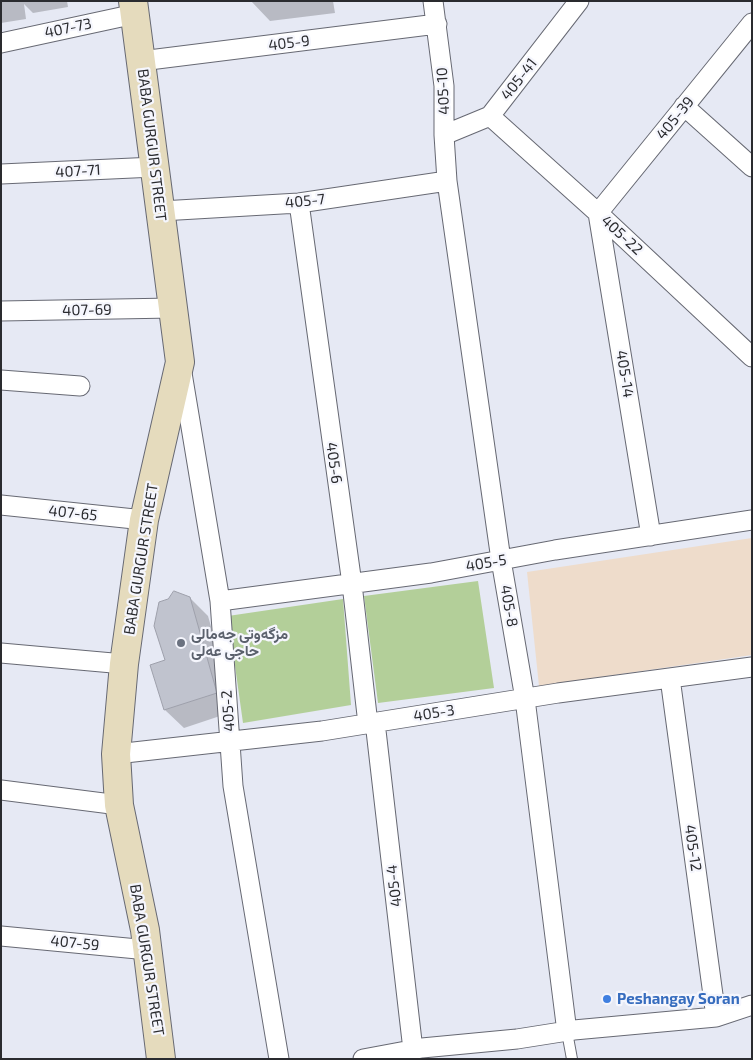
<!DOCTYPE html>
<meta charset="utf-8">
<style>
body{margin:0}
#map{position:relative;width:753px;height:1060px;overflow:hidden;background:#e6e9f4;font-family:"Exo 2",sans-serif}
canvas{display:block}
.frame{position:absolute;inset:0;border:2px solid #2a2b2f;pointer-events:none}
</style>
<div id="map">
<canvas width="753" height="1060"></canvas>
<div class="frame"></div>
</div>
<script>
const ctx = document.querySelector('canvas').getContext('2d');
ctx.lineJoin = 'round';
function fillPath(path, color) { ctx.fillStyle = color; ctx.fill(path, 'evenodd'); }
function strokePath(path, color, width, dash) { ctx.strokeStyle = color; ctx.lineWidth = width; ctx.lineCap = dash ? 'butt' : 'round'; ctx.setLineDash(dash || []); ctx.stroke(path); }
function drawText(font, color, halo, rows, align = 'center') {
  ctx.font = font + ' "Exo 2",Vazirmatn,sans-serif'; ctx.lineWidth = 4.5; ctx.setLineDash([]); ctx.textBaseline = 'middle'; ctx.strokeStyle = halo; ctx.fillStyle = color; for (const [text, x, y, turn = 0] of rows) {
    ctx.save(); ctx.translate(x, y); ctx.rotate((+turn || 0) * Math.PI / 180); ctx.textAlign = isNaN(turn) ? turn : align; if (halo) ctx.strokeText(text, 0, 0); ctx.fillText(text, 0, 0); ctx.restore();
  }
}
fillPath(new Path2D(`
 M752,538V655L539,686L527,572Z`), '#eedccb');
fillPath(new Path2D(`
 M478,581L494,688L378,703L364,596Z
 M343,599L351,705L243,723L228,616Z`), '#b3cf99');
fillPath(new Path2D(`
 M1,1H67L68,7L33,13L24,4L26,19L1,23Z
 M251,1H333L335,13L270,21Z
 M190,598L208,616L235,711L184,728L165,710L152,666L166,661Z`), '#0003');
const building = new Path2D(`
 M174,591L190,597L217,693L164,710L150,665L165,660L154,626L159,602L168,599Z`);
fillPath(building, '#c0c3ce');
strokePath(building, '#9ea0ab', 1);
const lane = new Path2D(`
 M567,1032L572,1059`);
const street = new Path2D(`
 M433,1L444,86V135L447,181L501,560L525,699L567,1032
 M1,43L135,14
 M141,61L437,24
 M684,106L752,167
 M490,116L598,213L752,357
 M444,135L490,116L579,1
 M1,174L155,167
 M299,203L352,584L368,724
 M161,211L299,203L447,181
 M1,311L173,308
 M182,373L220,601L233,786L279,1059
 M1,380L80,386
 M1,505L144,520
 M651,536L598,213L752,23
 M220,601L431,573L555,550L752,520
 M1,653L124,664
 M670,678L716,1017
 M375,722L413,1050
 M116,754L322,731L558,693L752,667
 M1,790L119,805
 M1,936L148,950
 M363,1059L422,1048L517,1039L574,1030L716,1017L752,1005`);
const secondary = new Path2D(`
 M133,1L180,362L144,520L124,664L116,754L119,805L145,930L161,1059`);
strokePath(lane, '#676973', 12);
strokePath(street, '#676973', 21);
strokePath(secondary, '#676973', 30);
strokePath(lane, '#fff', 10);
strokePath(street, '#fff', 19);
strokePath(secondary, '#e5dbbd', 28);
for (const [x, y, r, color] of [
 [181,643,5,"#6b7280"],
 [607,999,5,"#3f7fe0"]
]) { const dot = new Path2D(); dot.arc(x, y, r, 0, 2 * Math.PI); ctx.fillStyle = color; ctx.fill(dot); strokePath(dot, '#f5f6fd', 2); }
drawText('15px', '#2a2b2f', '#f5f6fd', [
 ["407-73",68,28,-12],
 ["405-9",289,43,-7],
 ["405-41",519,79,-52],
 ["405-10",443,91,-93],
 ["405-39",675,118,-51],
 ["BABA GURGUR STREET",152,145,83],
 ["407-71",78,171,-3],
 ["405-7",305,201,-6],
 ["405-22",622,235,43],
 ["407-69",87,310,-1],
 ["405-14",625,374,81],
 ["405-6",334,463,82],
 ["407-65",73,513,6],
 ["BABA GURGUR STREET",141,559,-81],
 ["405-5",486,563,-10],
 ["405-8",509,606,80],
 ["405-2",228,711,-94],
 ["405-3",434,713,-9],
 ["405-12",693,848,82],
 ["405-4",394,886,-97],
 ["407-59",75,943,6],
 ["BABA GURGUR STREET",147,960,81]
]);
drawText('bold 15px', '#5b616d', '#f5f6fd', [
 ["مزگەوتی جەمالی",191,634],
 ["حاجی عەلی",191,651]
], 'left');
drawText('bold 15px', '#366cbe', '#f5f6fd', [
 ["Peshangay Soran",617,999]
], 'left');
</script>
